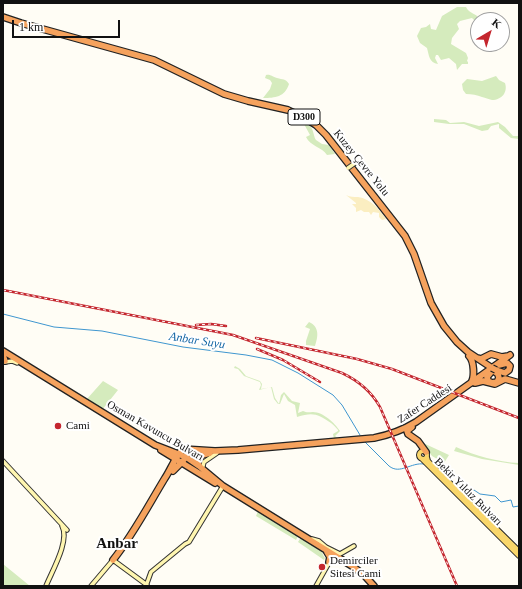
<!DOCTYPE html>
<meta charset="utf-8">
<style>
body{margin:0}
#map{position:relative;width:522px;height:589px;overflow:hidden;background:#fffdf5;font-family:Georgia,serif}
canvas{display:block}
.frame{position:absolute;inset:0;border:4px solid #111;pointer-events:none}
.north{position:absolute;left:470px;top:12px;width:40px;height:40px;box-sizing:border-box;background:#fff;border:1px solid #a0a0a0;border-radius:50%;rotate:38deg;font-size:11px;font-weight:700;line-height:16px;text-align:center;color:#111}
.north::after{content:'';display:block;margin:auto;width:14px;height:18px;background:#c4262e;clip-path:polygon(50% 0,100% 100%,50% 72%,0 100%)}
.scale{position:absolute;left:12px;top:20px;width:108px;height:18px;box-sizing:border-box;border:2px solid #111;border-top:0;padding-left:5px;font-size:12px;line-height:14px;white-space:nowrap;color:#111;-webkit-text-stroke:3px #fff;paint-order:stroke}
</style>
<div id="map">
<canvas width="522" height="589"></canvas>
<div class="frame"></div>
<div class="north">K</div>
<div class="scale">1 km</div>
</div>
<script>
const ctx = document.querySelector('canvas').getContext('2d');
ctx.lineJoin = 'round';
function fillPath(path, color) { ctx.fillStyle = color; ctx.fill(path, 'evenodd'); }
function strokePath(path, color, width, dash) { ctx.strokeStyle = color; ctx.lineWidth = width; ctx.lineCap = dash ? 'butt' : 'round'; ctx.setLineDash(dash || []); ctx.stroke(path); }
function drawText(font, color, halo, rows, align = 'center') {
  ctx.font = font + ' Georgia,serif'; ctx.lineWidth = 4; ctx.setLineDash([]); ctx.textBaseline = 'middle'; ctx.strokeStyle = halo; ctx.fillStyle = color; for (const [text, x, y, turn = 0] of rows) {
    ctx.save(); ctx.translate(x, y); ctx.rotate((+turn || 0) * Math.PI / 180); ctx.textAlign = isNaN(turn) ? turn : align; if (halo) ctx.strokeText(text, 0, 0); ctx.fillText(text, 0, 0); ctx.restore();
  }
}
fillPath(new Path2D(`
 M457,7H466C469,14 477,13 479,19L476,22L472,18L460,21L457,24L459,29L452,38L451,44L466,53L468,58L467,61L468,62V64H462L457,70L456,64L449,58L441,60L438,55H436L435,58L438,64C429,63 429,55 427,48L420,43L417,36L421,28L426,27L430,24L431,29L436,30L442,16Z
 M266,75C271,74 272,77 277,78C283,80 285,78 289,84C285,97 275,98 263,98L270,89L272,83L270,80L265,78Z
 M496,76L499,80L505,83C508,92 502,100 492,100C488,99 486,98 482,97C477,95 472,94 466,94L463,90L462,84L467,79L482,81Z
 M434,119L446,120L450,123L464,122L479,126L498,122L505,127L513,136H519V139L511,138L499,128V124L491,126L488,130L482,131L464,124H449L434,122Z
 M304,124C315,126 312,133 316,140L322,144L329,145L335,154L327,155C322,147 310,146 306,137L310,135Z
 M309,322C320,327 318,337 315,346L306,345V341L310,329L305,327Z
 M235,366L240,369L246,376L260,381L262,384L261,389L272,387L275,398L279,404L281,395L284,392L292,401L300,403L298,413L303,411C307,413 309,412 313,412C323,412 335,423 340,431L335,436L338,438L334,439L333,434L338,431V430C336,428 334,425 331,423C318,414 313,412 297,417L295,405L288,401L284,394L280,404H278L274,399L271,387L259,390L261,385L260,382L244,376L238,369L234,368Z
 M103,381L118,390L102,410L86,400Z
 M421,442L449,455L444,463L432,456Z
 M456,447C476,456 497,462 519,463V465L482,459L454,451Z
 M258,511L298,536L296,540L256,516Z
 M301,537L322,551L323,555L325,558L324,560L298,542Z
 M3,564L30,586L24,585L23,586H3Z`), '#d5ebbd');
fillPath(new Path2D(`
 M346,195C350,197 354,197 358,197C371,199 379,209 386,219L382,220L379,217V213L373,212L371,215L369,212H364L361,210L356,212V208L352,204H356V203Z`), '#fbeec1');
strokePath(new Path2D(`
 M3,314L54,327L102,331L183,347L246,355L272,360L298,373L333,395L342,405L360,435
 M365,442L389,466C400,475 411,462 424,464
 M452,482L462,486
 M463,487L467,489L474,490L480,494L495,496L501,502L511,500L513,507L519,506`), '#3f96cf', 1);
const secondary = new Path2D(`
 M5,362L12,361L17,363
 M3,461L67,530
 M203,466L204,462L217,453
 M312,539L319,541L326,547L340,554L354,546
 M113,560L147,585
 M46,586C52,571 70,541 62,526
 M91,586L113,560
 M146,586L151,572L185,544L189,542L223,486
 M316,586L330,561`);
const primary = new Path2D(`
 M419 455a4 4 0 1 1 8 0a4 4 0 1 1-8 0Z
 M427,457L428,461L434,467L519,551
 M421,458L519,556`);
const highway = new Path2D(`
 M3,17L21,23L154,60L224,94L248,101L288,110L303,117L316,125L326,135L405,236L414,254L431,303L444,326L457,342L468,352L492,368
 M3,351L155,445L186,457L199,466L223,486L352,566L364,575L374,586
 M3,355L5,361
 M469,356C474,361 475,377 471,383
 M477,358L481,359L491,354L502,357L508,356
 M496,370L505,373L509,370L510,366L507,363L499,365
 M492,371L487,377L488,381L492,383L497,382L499,378L498,374L494,371
 M475,383L483,381L495,384L505,379L519,383
 M412,427L407,431L408,434L418,441L426,452
 M161,450L215,483
 M199,465L197,461L199,456L210,453
 M173,471L183,461L189,452L195,451
 M327,552L330,557L329,562
 M113,560C133,535 148,506 165,478C171,469 175,457 183,449L215,451L238,450L374,438C389,435 403,430 416,422L510,355`);
strokePath(secondary, '#333', 5.5);
strokePath(primary, '#222', 6);
strokePath(highway, '#222', 8);
strokePath(secondary, '#fff6b0', 3.5);
strokePath(primary, '#f9d66b', 4);
strokePath(highway, '#f5a25d', 5.5);
const rail = new Path2D(`
 M3,290L233,335L342,373C359,381 371,391 380,407L457,586
 M196,325L211,324L226,326
 M256,338L357,359L392,369L519,418
 M257,349L283,360L320,382`);
strokePath(rail, '#c4262e', 2.5);
strokePath(rail, '#fff', 1, [3]);
const secondaryBridge = new Path2D(`
 M348,168L355,163`);
const highwayBridge = new Path2D(`
 M492,368L496,370`);
strokePath(secondaryBridge, '#333', 5.5, []);
strokePath(highwayBridge, '#222', 8, []);
strokePath(secondaryBridge, '#fff6b0', 3.5);
strokePath(highwayBridge, '#f5a25d', 5.5);
for (const [x, y, r, color] of [
 [58,426,4,"#c4262e"],
 [322,567,4,"#c4262e"]
]) { const dot = new Path2D(); dot.arc(x, y, r, 0, 2 * Math.PI); ctx.fillStyle = color; ctx.fill(dot); strokePath(dot, '#fff', 1.5); }
for (const [x, y, w] of [
 [304,117,32]
]) { const box = new Path2D(); box.roundRect(x - w / 2, y - 8, w, 16, 3); ctx.fillStyle = '#fff'; ctx.fill(box); strokePath(box, '#111', 1); }
drawText('bold 10px', '#111', null, [
 ["D300",304,117]
]);
drawText('11px', '#111', '#fff', [
 ["Kuzey Çevre Yolu",361,163,51],
 ["Zafer Caddesi",425,404,-33],
 ["Osman Kavuncu Bulvarı",155,431,30],
 ["Bekir Yıldız Bulvarı",468,492,45]
]);
drawText('11px', '#111', '#fff', [
 ["Cami",66,426],
 ["Demirciler",330,561],
 ["Sitesi Cami",330,574]
], 'left');
drawText('italic 12px', '#1768a6', '#fff', [
 ["Anbar Suyu",197,341,9]
]);
drawText('bold 15px', '#111', '#fff', [
 ["Anbar",117,544]
]);
</script>
